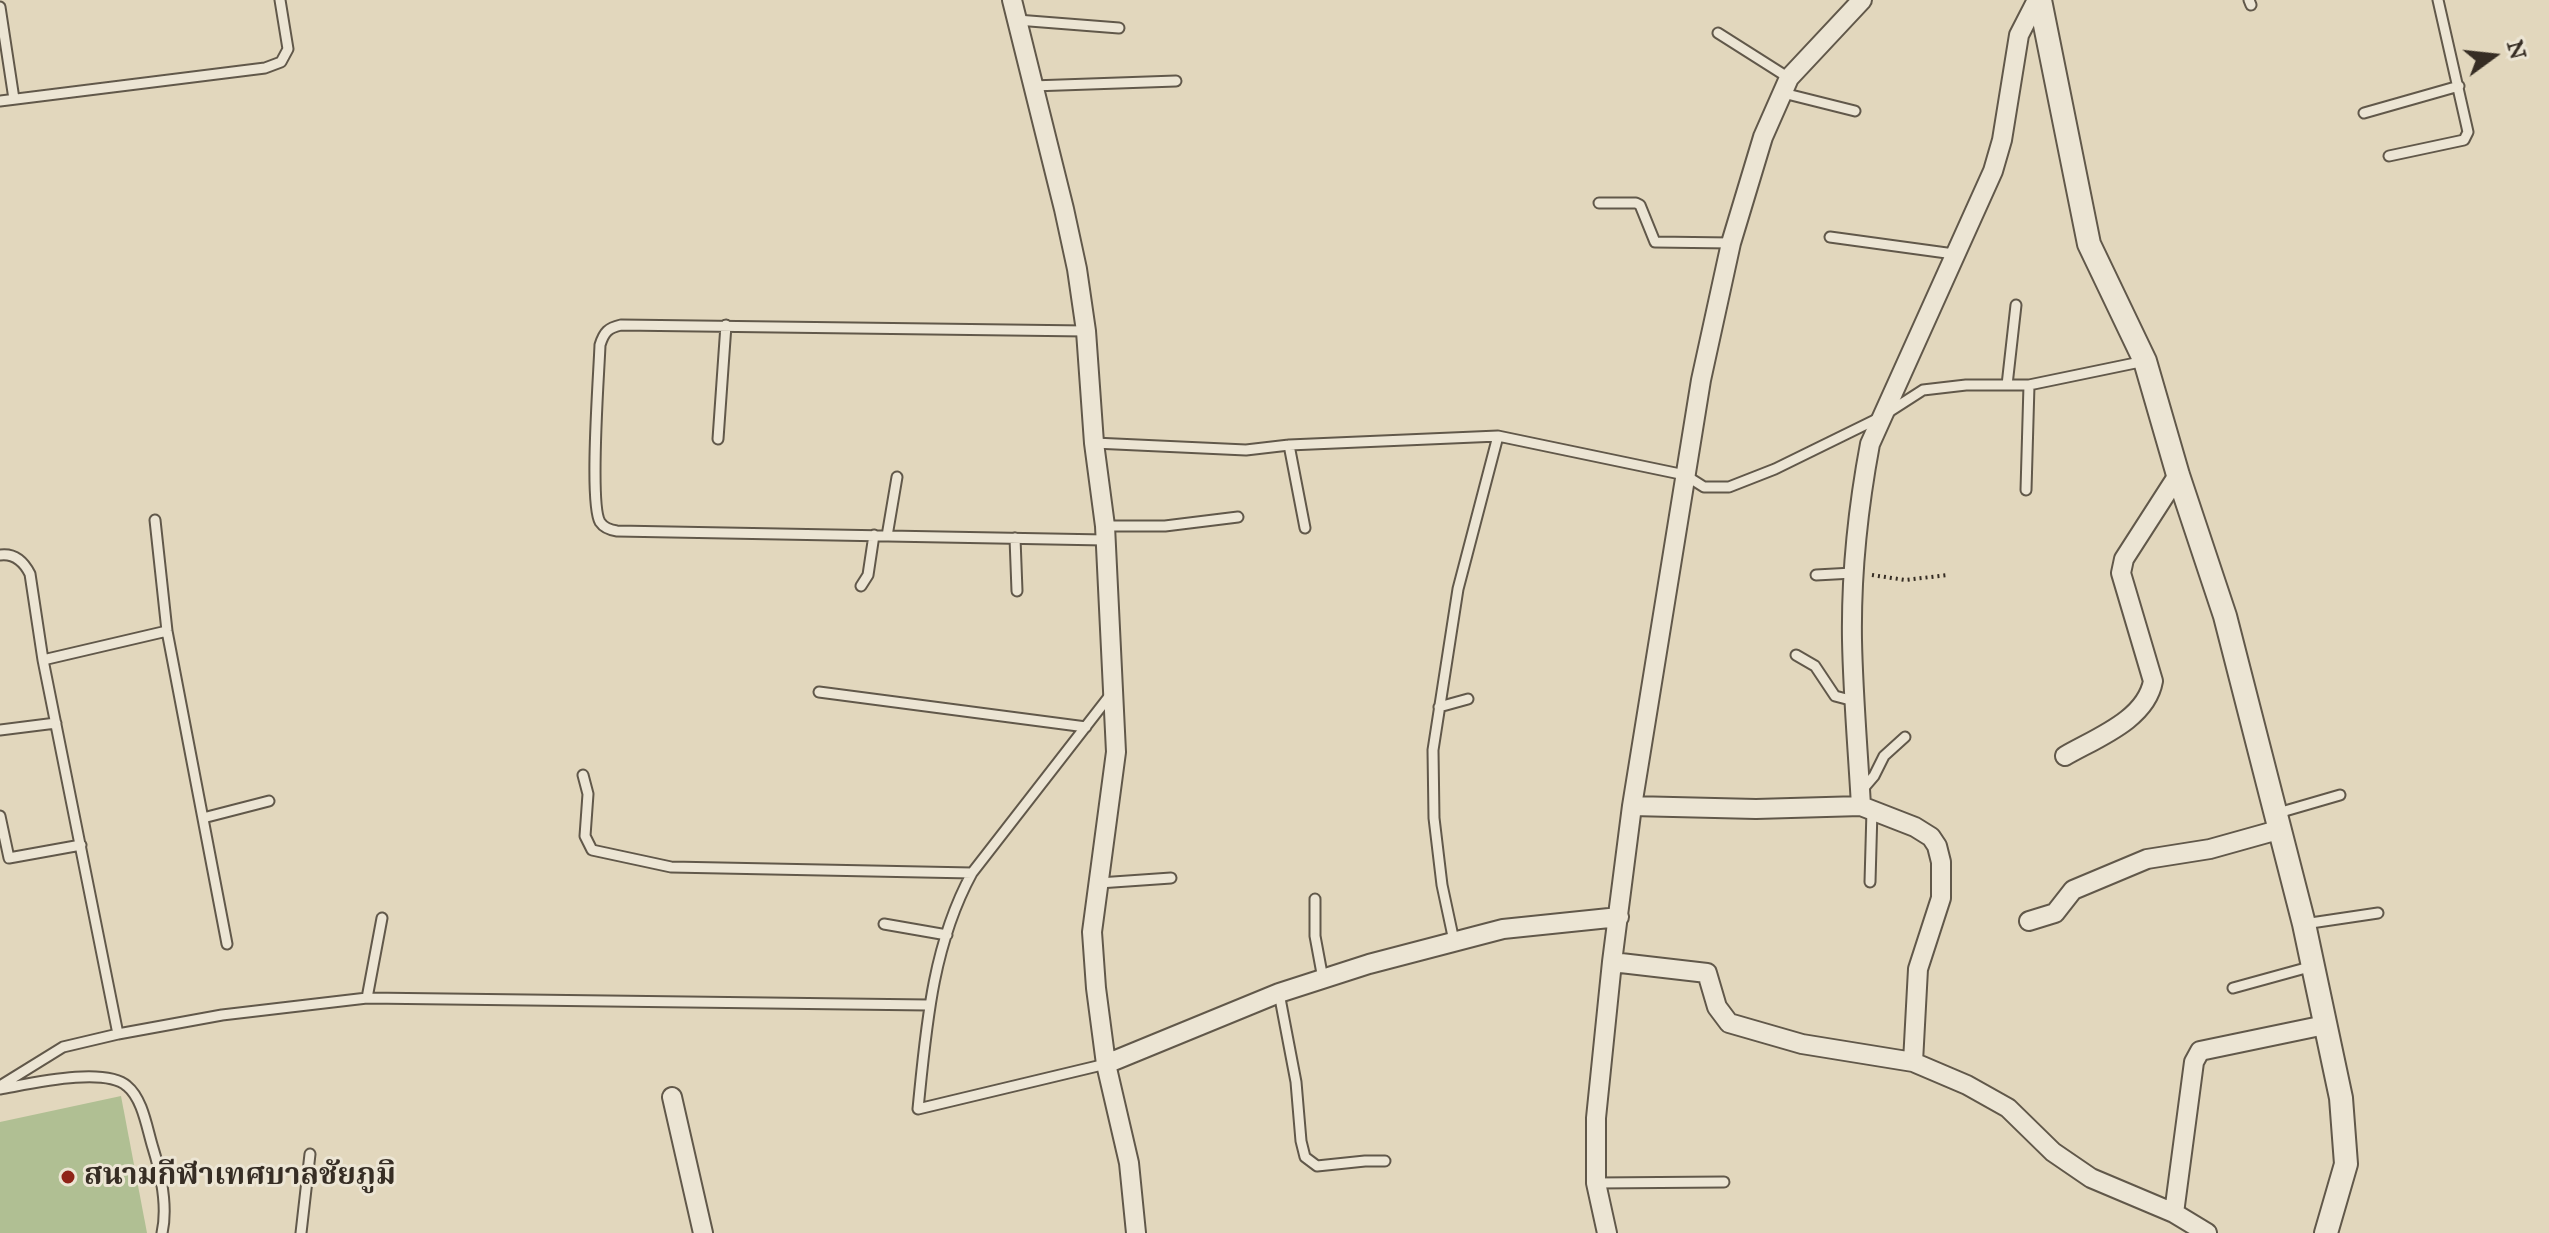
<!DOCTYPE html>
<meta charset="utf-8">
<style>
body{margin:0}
#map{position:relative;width:2549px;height:1233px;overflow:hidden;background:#e2d7bd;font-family:"IM FELL Great Primer",serif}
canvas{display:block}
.north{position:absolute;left:2453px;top:16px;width:80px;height:80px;-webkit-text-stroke:6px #ece5d4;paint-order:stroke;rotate:75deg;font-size:22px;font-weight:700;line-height:32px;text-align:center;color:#362d24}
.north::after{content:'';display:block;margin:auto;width:28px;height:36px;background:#362d24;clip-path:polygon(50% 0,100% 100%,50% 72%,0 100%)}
</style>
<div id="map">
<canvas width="2549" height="1233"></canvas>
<div class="north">N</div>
</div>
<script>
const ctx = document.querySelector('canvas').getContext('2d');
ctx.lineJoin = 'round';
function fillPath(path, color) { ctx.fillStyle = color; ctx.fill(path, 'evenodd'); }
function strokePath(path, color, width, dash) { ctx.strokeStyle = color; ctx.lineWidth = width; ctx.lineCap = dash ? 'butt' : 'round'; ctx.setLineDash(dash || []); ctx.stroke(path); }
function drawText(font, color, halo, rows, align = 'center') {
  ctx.font = font + ' "IM FELL Great Primer","Noto Serif Thai",serif'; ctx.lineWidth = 6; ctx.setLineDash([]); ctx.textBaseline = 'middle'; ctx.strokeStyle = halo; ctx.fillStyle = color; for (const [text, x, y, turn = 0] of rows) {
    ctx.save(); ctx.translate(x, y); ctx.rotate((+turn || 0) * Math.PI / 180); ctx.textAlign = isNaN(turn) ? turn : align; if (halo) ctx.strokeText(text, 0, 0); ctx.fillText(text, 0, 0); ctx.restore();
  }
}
fillPath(new Path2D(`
 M121,1096L147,1233H0V1122Z`), '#b0bf93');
const service = new Path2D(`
 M2249,0L2251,5
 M0,7L14,99
 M1017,20L1119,28
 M1718,33L1789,78
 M1032,86L1176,81
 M1783,93L1855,111
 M0,101L265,68L281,62L288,49L280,0
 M2364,113L2459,86
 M2389,156L2464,140L2468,132L2438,0
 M1599,203H1636L1640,205L1655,242L1731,243
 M1830,237L1954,254
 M1086,331L621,325C608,328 604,332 600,345C599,374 589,503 600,522C604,528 610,530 617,531L1105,540
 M2007,385L2016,305
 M718,439L726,325
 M1094,443L1246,450L1289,445L1498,436L1685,475L1704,487H1729L1775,469L1881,417L1923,390L1966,385H2029L2145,361
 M1289,445L1305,528
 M2026,490L2029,385
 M155,520L167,631L227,944
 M1105,526H1165L1238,517
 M887,536L897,477
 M1015,538L1017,591
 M0,555C15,553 24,562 30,574L43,660L118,1034
 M1816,575L1853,573
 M861,586L868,575L874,535
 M1796,655L1815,666L1835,696L1854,701
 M43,660L167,631
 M819,692L1086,727
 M1439,707L1468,699
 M0,730L56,723
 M583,775L588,794L585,836L592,850L671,867L972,873
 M1862,790L1874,776L1884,756L1905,737
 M2278,813L2340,795
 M0,816L9,858L81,845
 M203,818L269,801
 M1870,882L1872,810
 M1099,883L1171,878
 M1315,899V936L1323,979
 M884,924L947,935
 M2304,924L2378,913
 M1454,941L1442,885L1434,818L1433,750L1458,589L1498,436
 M2233,988L2313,966
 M1279,993L1296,1082L1301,1141L1305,1157L1317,1166L1365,1161H1385
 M367,998L382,918
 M1106,1064L918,1109C926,1029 932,946 972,873L1111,694
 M0,1086L63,1047L118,1034L222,1015L367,998L928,1005
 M0,1089C29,1084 104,1066 127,1086C143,1099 147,1129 153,1148C161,1174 168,1206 162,1233
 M1596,1183L1724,1182
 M301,1233L310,1154`);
const minor = new Path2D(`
 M1012,0L1064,209L1077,269L1086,331L1094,443L1105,526L1116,752L1092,932L1096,988L1106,1064L1129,1163L1136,1233
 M2065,756C2096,738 2146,720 2153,681L2121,573L2124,559L2178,475
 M1632,806L1756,809L1861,806L1915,827L1931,837L1937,846L1941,862V898L1918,969L1913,1062
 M1861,806C1858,751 1853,695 1852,640C1851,575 1858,508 1870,444L1993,171L2002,140L2019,35L2037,0
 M2029,921L2055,913L2073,890L2147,859L2210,849L2278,830
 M1612,962L1707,973L1717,1007L1729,1023L1802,1044L1913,1062L1967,1085L2008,1108L2053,1152L2091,1178L2174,1213L2207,1233
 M1106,1064L1279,993L1369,964L1503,929L1619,917
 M672,1097L703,1233
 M2174,1213L2194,1062L2200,1051L2325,1025
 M1607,1233L1596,1183V1118L1612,962L1632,806L1701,380L1731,243L1763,137L1789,78L1862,0`);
const tertiary = new Path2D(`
 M2040,0L2089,244L2145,361L2178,475L2225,616L2304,924L2341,1098L2346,1164L2326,1233`);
strokePath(service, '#61584a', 13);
strokePath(minor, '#61584a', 22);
strokePath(tertiary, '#61584a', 26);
strokePath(new Path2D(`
 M1872,575L1905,580L1948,575`), '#362d24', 4, [2, 4]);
strokePath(service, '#ece5d4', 9);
strokePath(minor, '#ece5d4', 18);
strokePath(tertiary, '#ece5d4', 22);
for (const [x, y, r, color] of [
 [68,1177,8,"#8f2418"]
]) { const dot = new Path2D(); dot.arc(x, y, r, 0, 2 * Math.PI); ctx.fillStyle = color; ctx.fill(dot); strokePath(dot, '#ece5d4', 3); }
drawText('bold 30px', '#362d24', '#ece5d4', [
 ["สนามกีฬาเทศบาลชัยภูมิ",84,1177]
], 'left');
</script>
